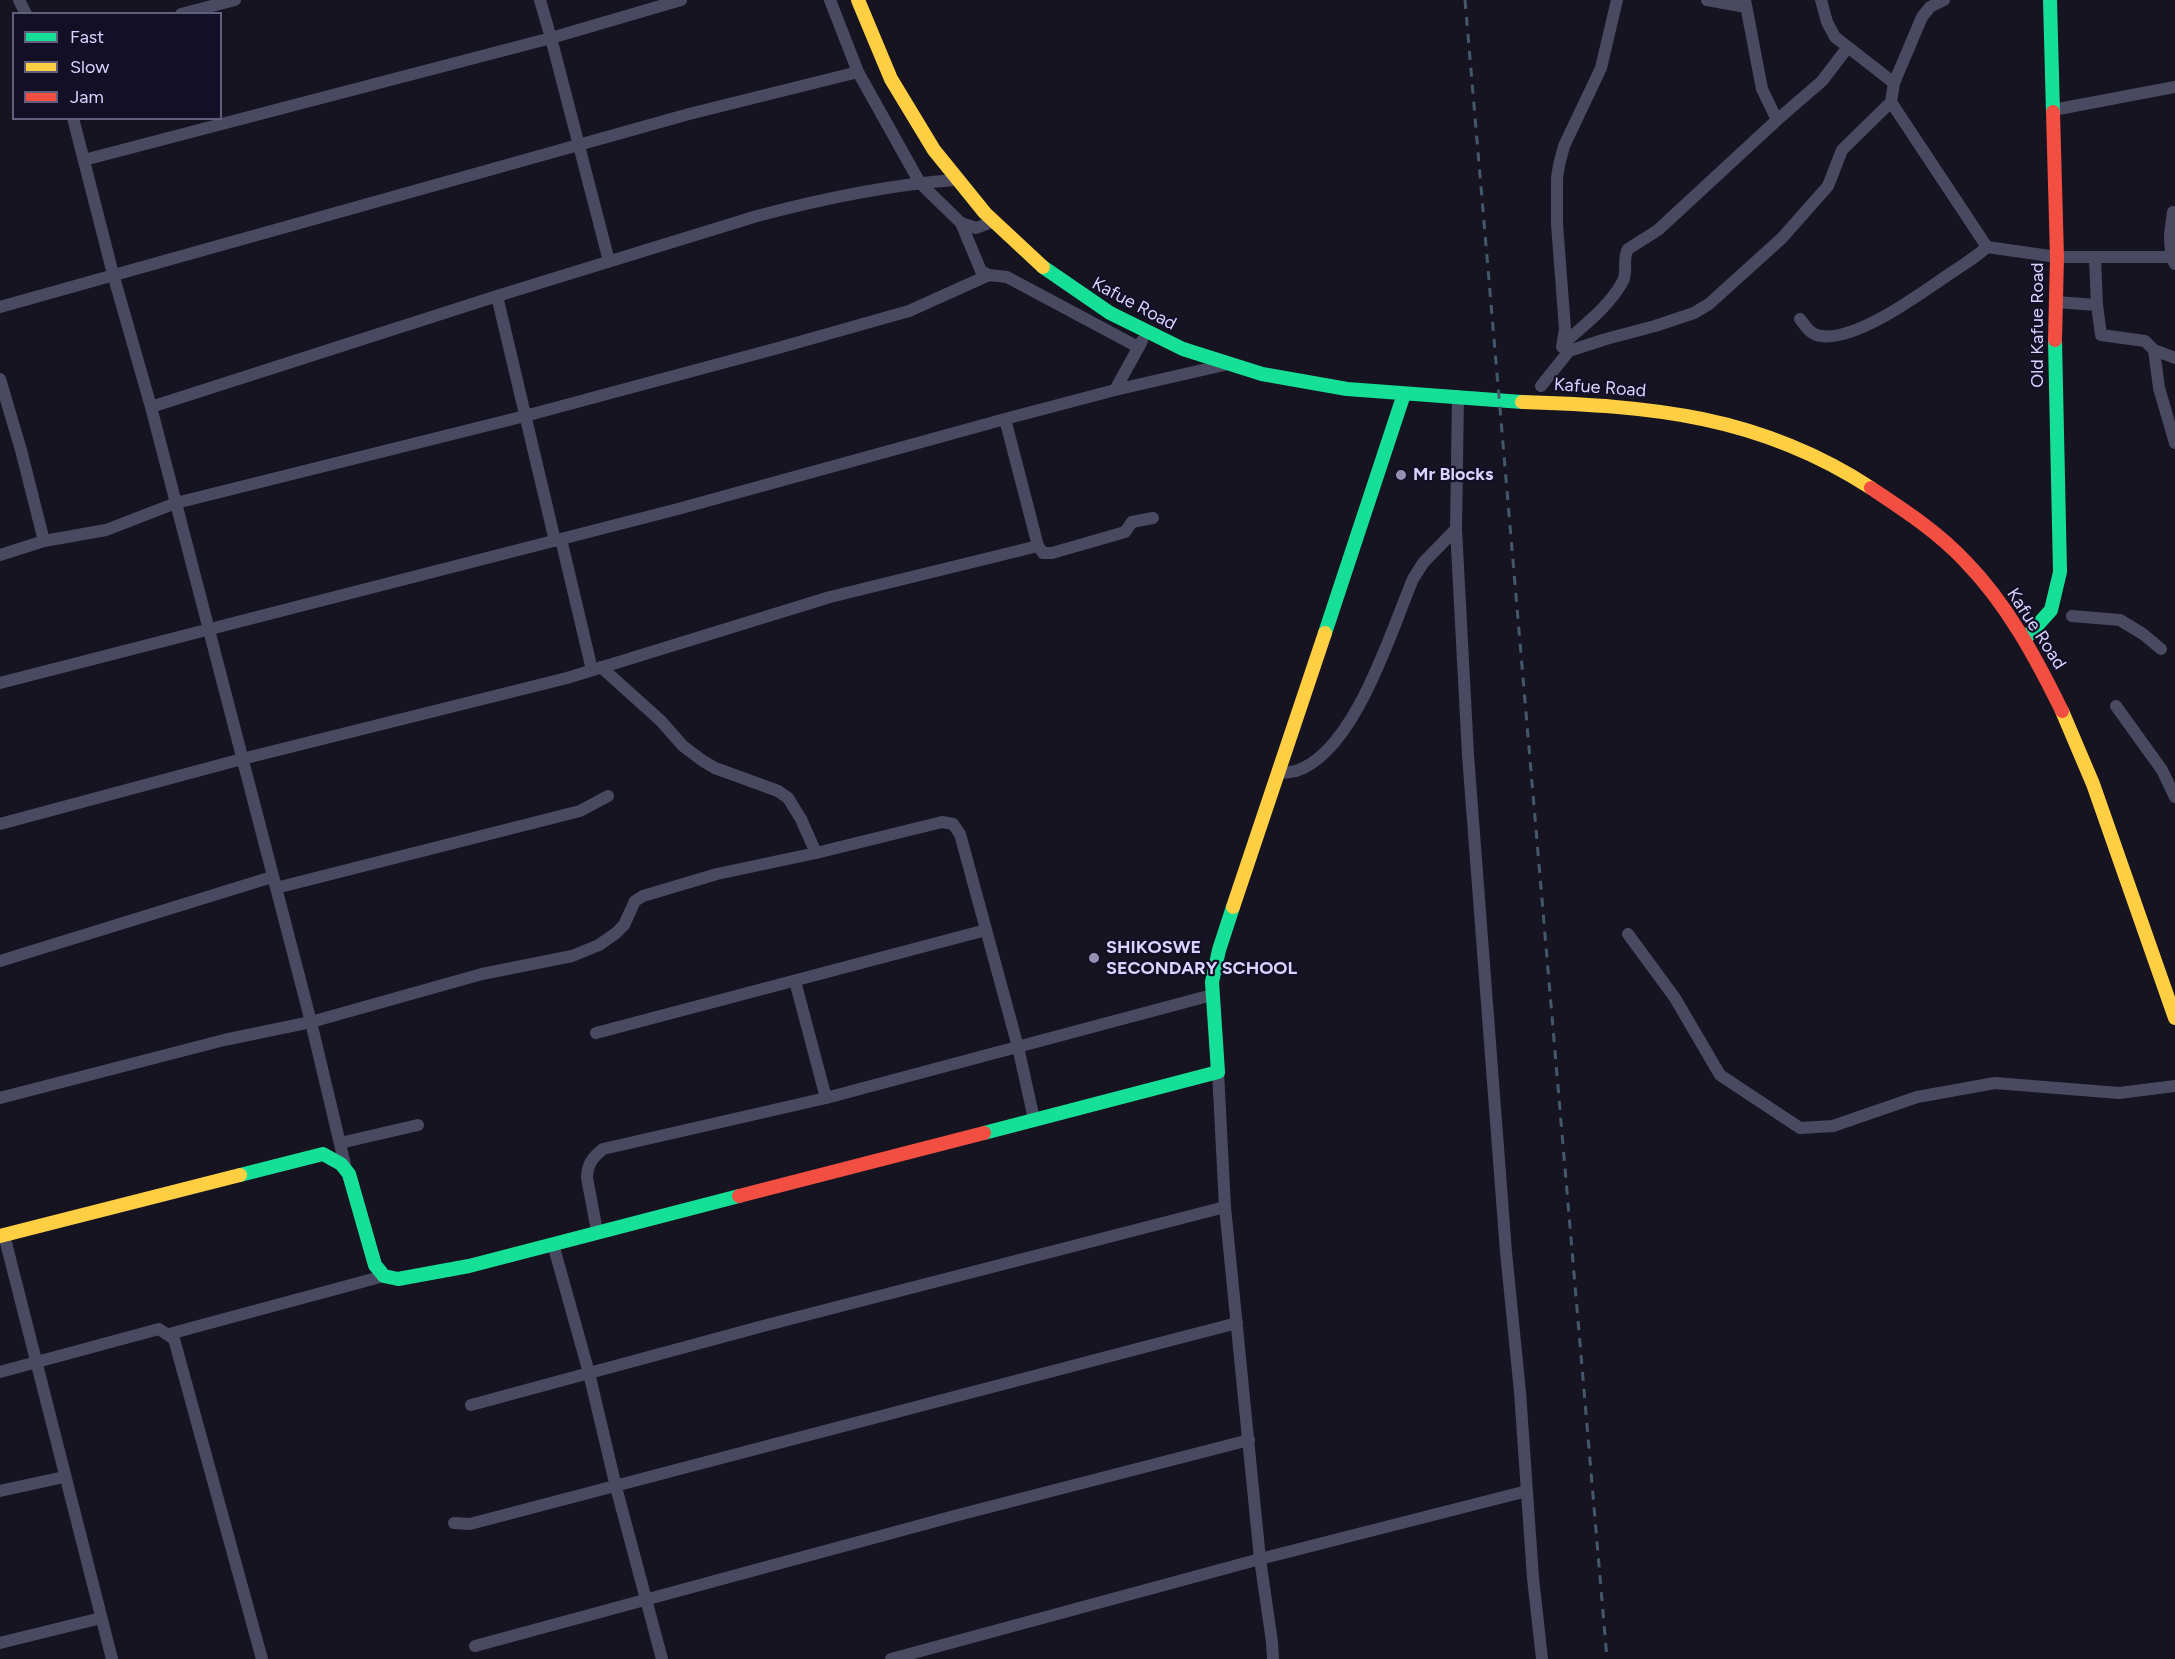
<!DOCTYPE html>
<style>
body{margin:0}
#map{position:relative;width:2175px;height:1659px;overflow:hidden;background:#161421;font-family:Figtree,sans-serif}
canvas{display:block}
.legend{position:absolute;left:12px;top:12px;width:210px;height:108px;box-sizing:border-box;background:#130f26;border:2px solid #625e7d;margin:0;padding:8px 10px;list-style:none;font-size:18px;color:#d9d4ff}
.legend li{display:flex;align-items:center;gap:12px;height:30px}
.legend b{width:30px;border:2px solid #625e7d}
</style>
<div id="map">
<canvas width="2175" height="1659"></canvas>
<ul class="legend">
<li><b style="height:8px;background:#16e098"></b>Fast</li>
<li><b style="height:8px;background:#ffcf43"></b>Slow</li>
<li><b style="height:8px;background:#f24e42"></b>Jam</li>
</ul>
</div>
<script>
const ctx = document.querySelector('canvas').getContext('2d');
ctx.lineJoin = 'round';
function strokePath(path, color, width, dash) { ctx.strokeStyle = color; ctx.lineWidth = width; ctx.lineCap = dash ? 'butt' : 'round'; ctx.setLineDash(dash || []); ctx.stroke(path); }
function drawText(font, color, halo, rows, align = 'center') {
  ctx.font = font + ' Figtree,sans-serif'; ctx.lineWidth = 4.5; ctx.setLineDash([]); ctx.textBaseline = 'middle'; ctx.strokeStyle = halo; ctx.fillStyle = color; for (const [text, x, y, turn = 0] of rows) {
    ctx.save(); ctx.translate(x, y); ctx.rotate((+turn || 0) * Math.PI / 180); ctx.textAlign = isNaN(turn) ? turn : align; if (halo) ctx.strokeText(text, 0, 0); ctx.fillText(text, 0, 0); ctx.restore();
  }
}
strokePath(new Path2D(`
 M19,0L26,14
 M540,0L551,38L609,261
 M830,0L858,72L920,183L961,223L976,228L992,222
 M1707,0L1746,7
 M1821,0L1827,22L1835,37L1894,83
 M181,14L235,0
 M1891,102L1987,247
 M2053,110L2175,87
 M73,118L113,274L151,407L311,1022L346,1169
 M1777,120L1822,81L1848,47
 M84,160L551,38L681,0
 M961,223L981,271L989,275L1007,277L1138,347
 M2171,257L2170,234L2173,212
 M2095,258L2097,305
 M497,296L555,541
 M2056,302L2097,305L2101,335L2145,341L2154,350L2175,358
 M0,307L689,114L858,72
 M1800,319C1806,327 1811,335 1821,336C1856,341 1917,296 1945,277C1959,267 1974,259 1987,247L2057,257H2171L2175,264
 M1563,344C1584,325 1609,307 1623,281C1628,271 1622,258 1628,249L1658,230L1777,120L1762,89L1745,0
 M1562,347L1565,329L1557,224V178L1559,165L1564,146L1601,68L1617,0
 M2154,350L2159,388L2175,443
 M0,379L21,450L44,541
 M1541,386L1569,351L1606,339L1655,326L1694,313L1709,304L1782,238L1828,186L1842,150L1891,102L1894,83L1922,17L1930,7L1944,0
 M1115,390L1142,341
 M1458,396L1456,529L1468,755L1506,1252L1520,1392L1533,1578L1542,1659
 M151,407L497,296L757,216C821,199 888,185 954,180
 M1005,419L1038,546L1043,553H1052L1125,532L1132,522L1153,518
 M561,539L592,670
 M0,555L44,541L106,530L176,503L525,416L778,348L909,311L989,275
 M2072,616L2120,620L2143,634L2161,649
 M601,667L661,721L683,746L703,761L715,768L778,791L788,798L801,819L816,853
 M0,683L678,509L1005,419L1115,390L1224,365
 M2116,706L2162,770L2175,797
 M1278,773C1284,773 1291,772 1296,771C1355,752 1391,631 1413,579L1423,563L1456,529
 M0,824L242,759L567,678L830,597L1038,546
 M276,888L580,811L608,796
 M1628,934L1675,998L1720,1075L1800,1128L1833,1126L1917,1097L1995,1083L2119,1093L2175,1086
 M0,961L272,877
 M795,981L826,1098
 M596,1033L986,930
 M1218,1072L1225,1207L1260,1559L1272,1642L1273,1659
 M0,1098L224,1040L311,1022L482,974L572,956L599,945L616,933L624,925L635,901L643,896L717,874L816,853L942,822L953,824L960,834L1018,1047L1034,1119
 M340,1143L418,1125
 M597,1231L587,1178C587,1164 593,1157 603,1149L826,1098L1212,995
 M4,1235L112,1659
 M553,1244L589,1373L616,1487L662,1659
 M169,1334L384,1276
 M0,1372L159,1329L174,1339L262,1659
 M471,1405L763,1326L1225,1207
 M0,1491L64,1477
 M454,1523L470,1524C726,1459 981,1389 1237,1323
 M0,1643L101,1618
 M475,1646L958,1515L1249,1440
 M891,1659L1260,1559L1527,1491`), '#4a4962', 12);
strokePath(new Path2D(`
 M2050,0L2053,112
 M1043,267L1110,313L1183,349L1262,374L1347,389L1522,402
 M1325,633L1404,394
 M2025,639L2051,610L2060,572L2055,340
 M984,1133L1218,1072L1212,982L1219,950L1233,907
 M240,1175L323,1154L341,1164L349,1174L375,1265L384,1276L398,1279L469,1266L739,1196`), '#16e098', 14);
strokePath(new Path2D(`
 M858,0L891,79L934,150L985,213L1043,267
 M1522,402C1651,406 1759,415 1871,488
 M2062,711L2093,784L2175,1018
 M1233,907L1325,633
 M0,1236L240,1175`), '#ffcf43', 14);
strokePath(new Path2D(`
 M2053,112L2057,257L2055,340
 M1871,488C1904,510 1938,532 1965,561C2007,604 2036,658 2062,711
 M739,1196L984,1133`), '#f24e42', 14);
strokePath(new Path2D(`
 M1465,0L1607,1659`), '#43596b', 3, [9, 8]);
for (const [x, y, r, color] of [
 [1401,475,6,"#9591b1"],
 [1094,958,6,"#9591b1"]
]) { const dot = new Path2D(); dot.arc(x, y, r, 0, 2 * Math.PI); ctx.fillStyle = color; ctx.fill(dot); strokePath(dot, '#130f26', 2); }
drawText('18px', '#d9d4ff', '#130f26', [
 ["Kafue Road",1134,304,28],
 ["Old Kafue Road",2038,325,-90],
 ["Kafue Road",1600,388,4],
 ["Kafue Road",2036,629,57]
]);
drawText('bold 18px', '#d9d4ff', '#130f26', [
 ["Mr Blocks",1413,475],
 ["SHIKOSWE",1106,948],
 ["SECONDARY SCHOOL",1106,969]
], 'left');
</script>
